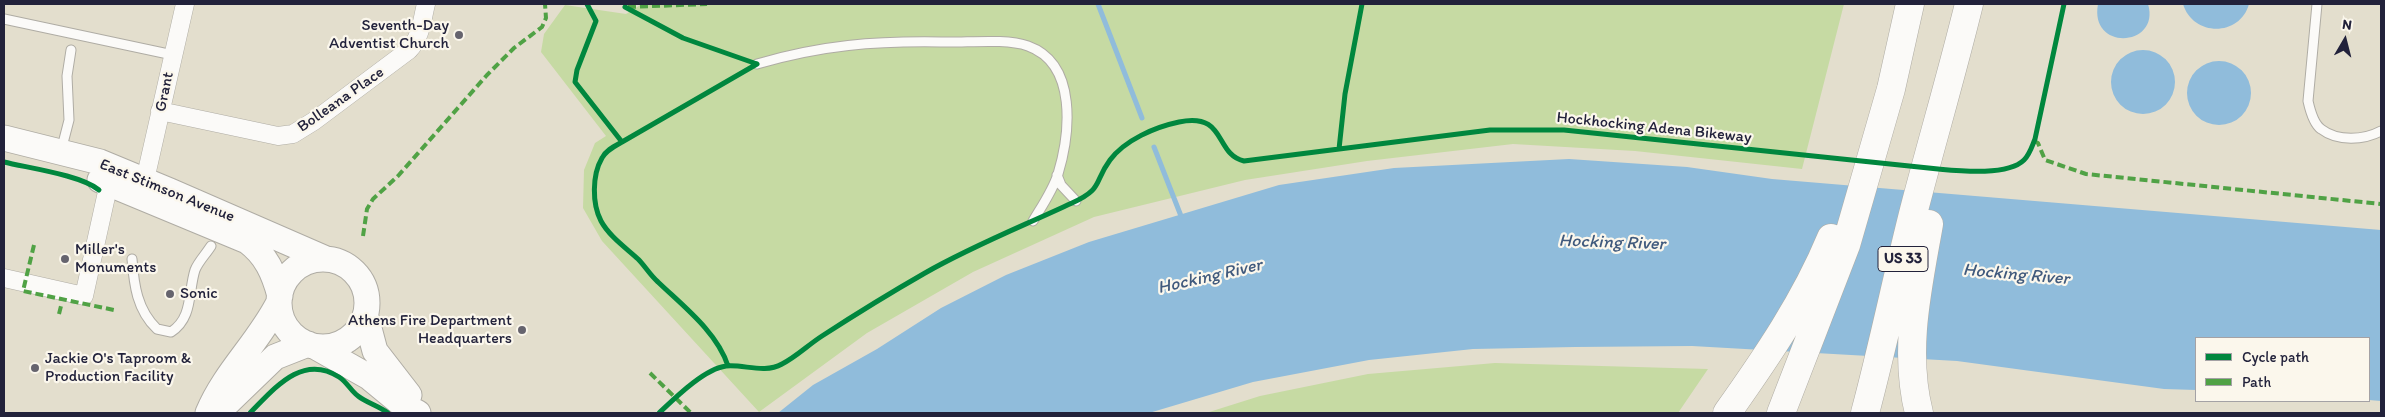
<!DOCTYPE html>
<style>
body{margin:0}
#map{position:relative;width:2385px;height:417px;overflow:hidden;background:#e3decd;font-family:Itim,sans-serif}
canvas{display:block}
.frame{position:absolute;inset:0;border:5px solid #22223b;pointer-events:none}
.legend{position:absolute;left:2195px;top:337px;width:175px;height:65px;box-sizing:border-box;background:#fbf7ec;border:1px solid #a4a2a5;margin:0;padding:6px 9px;list-style:none;font-size:15px;color:#22223b}
.legend li{display:flex;align-items:center;gap:10px;height:25px}
.legend b{width:25px;border:1px solid #a4a2a5}
.north{position:absolute;left:2320px;top:15px;width:50px;height:50px;-webkit-text-stroke:4px #fbf7ec;paint-order:stroke;rotate:8deg;font-size:14px;font-weight:700;line-height:20px;text-align:center;color:#22223b}
.north::after{content:'';display:block;margin:auto;width:18px;height:22px;background:#22223b;clip-path:polygon(50% 0,100% 100%,50% 72%,0 100%)}
</style>
<div id="map">
<canvas width="2385" height="417"></canvas>
<div class="frame"></div>
<ul class="legend">
<li><b style="height:6px;background:#00873e"></b>Cycle path</li>
<li><b style="height:6px;background:#50a245"></b>Path</li>
</ul>
<div class="north">N</div>
</div>
<script>
const ctx = document.querySelector('canvas').getContext('2d');
ctx.lineJoin = 'round';
function fillPath(path, color) { ctx.fillStyle = color; ctx.fill(path, 'evenodd'); }
function strokePath(path, color, width, dash) { ctx.strokeStyle = color; ctx.lineWidth = width; ctx.lineCap = dash ? 'butt' : 'round'; ctx.setLineDash(dash || []); ctx.stroke(path); }
function drawText(font, color, halo, rows, align = 'center') {
  ctx.font = font + ' Itim,sans-serif'; ctx.lineWidth = 4.5; ctx.setLineDash([]); ctx.textBaseline = 'middle'; ctx.strokeStyle = halo; ctx.fillStyle = color; for (const [text, x, y, turn = 0] of rows) {
    ctx.save(); ctx.translate(x, y); ctx.rotate((+turn || 0) * Math.PI / 180); ctx.textAlign = isNaN(turn) ? turn : align; if (halo) ctx.strokeText(text, 0, 0); ctx.fillText(text, 0, 0); ctx.restore();
  }
}
fillPath(new Path2D(`
 M642,4H1844L1802,169L1635,151L1513,144L1367,161L1245,180L1094,217L973,272L867,333L759,412L602,241L583,208L584,170L595,143L606,136L541,52L544,34L565,5L626,14Z
 M1495,363L1708,369L1678,413H1206L1260,396L1368,374Z`), '#c6daa3');
fillPath(new Path2D(`
 M2098,4H2148C2161,47 2089,52 2098,4Z
 M2183,4H2249C2240,37 2193,37 2183,4Z
 M2111 82a32 32 0 1 1 64 0a32 32 0 1 1-64 0Z
 M2187 93a32 32 0 1 1 64 0a32 32 0 1 1-64 0Z
 M1569,159L1687,167L1772,179L2381,230V401L2369,400V338H2196V390L2164,389L1957,361L1692,346L1575,347L1473,349L1369,360L1253,382L1149,413H778L813,385L877,349L941,308L1006,275L1089,242L1279,185L1394,168Z`), '#90bcdb');
strokePath(new Path2D(`
 M1098,4L1142,118
 M1154,147L1181,216`), '#90bcdb', 5);
const lane = new Path2D(`
 M2317,4L2308,101C2310,110 2314,124 2321,129C2338,142 2364,140 2381,131
 M4,19L173,55
 M757,64C822,45 874,41 941,42C966,43 1005,38 1028,46C1078,64 1070,134 1058,174C1053,190 1042,206 1033,221
 M61,151L69,120L67,76L71,50
 M1057,175L1061,185L1076,201
 M132,259C134,285 137,310 157,329L171,332C193,318 188,292 195,270C198,262 206,254 211,246`);
const street = new Path2D(`
 M160,111L278,136L293,134L314,121L409,50C421,37 422,20 426,4
 M145,180L185,4
 M4,278L84,296L109,183`);
const secondary = new Path2D(`
 M4,138L100,162L170,191L326,259
 M100,180L247,241C266,255 274,273 280,296
 M279 303a44 44 0 1 1 88 0a44 44 0 1 1-88 0Z
 M366,317L375,351L409,395
 M316,347L369,377L403,405L418,413
 M218,412L275,357L308,344
 M208,413C225,372 259,342 279,302`);
const highway = new Path2D(`
 M1727,413C1766,358 1805,301 1831,238
 M1781,413L1846,245L1891,89L1910,4
 M1865,413C1883,346 1897,277 1914,210C1932,141 1952,73 1969,4
 M1919,413C1903,350 1918,287 1929,224`);
strokePath(lane, '#afaca4', 11);
strokePath(street, '#afaca4', 19);
strokePath(secondary, '#afaca4', 27);
strokePath(highway, '#afaca4', 29);
strokePath(lane, '#fbfaf8', 9);
strokePath(street, '#fbfaf8', 18);
strokePath(secondary, '#fbfaf8', 25);
strokePath(highway, '#fbfaf8', 28);
strokePath(new Path2D(`
 M628,7L707,4
 M2034,141L2038,143L2045,160L2086,174L2381,204
 M363,236L367,209L373,199L398,176L487,75L514,48L542,27L546,18L545,4
 M34,245L23,291L114,310L117,308
 M59,314L61,306
 M650,373L691,413`), '#50a245', 4, [8, 4]);
strokePath(new Path2D(`
 M587,4L596,21L577,70L575,82L622,142C615,146 606,150 602,158C592,175 592,204 601,221C609,236 626,248 638,259C645,266 650,275 658,282C683,306 717,332 728,366
 M625,7L683,38L757,64
 M622,142L757,64
 M1339,149L1345,94L1362,4
 M4,162C28,168 81,175 99,190
 M250,413C274,389 302,353 339,377C347,382 351,391 358,396C367,403 379,406 388,413
 M659,413C675,398 704,369 726,366C744,364 764,374 782,364C796,357 808,345 822,336C856,314 890,293 925,273C972,246 1023,226 1072,203C1104,188 1093,183 1110,160C1125,140 1155,127 1179,122C1227,112 1214,154 1244,161L1490,130H1564L1938,169C1960,171 2008,176 2024,160C2030,154 2032,146 2035,139L2064,4`), '#00873e', 5);
for (const [x, y, r, color] of [
 [459,35,5,"#66646e"],
 [65,259,5,"#66646e"],
 [170,294,5,"#66646e"],
 [522,330,5,"#66646e"],
 [35,368,5,"#66646e"]
]) { const dot = new Path2D(); dot.arc(x, y, r, 0, 2 * Math.PI); ctx.fillStyle = color; ctx.fill(dot); strokePath(dot, '#fbf7ec', 2); }
for (const [x, y, w] of [
 [1903,259,50]
]) { const box = new Path2D(); box.roundRect(x - w / 2, y - 12.5, w, 25, 4); ctx.fillStyle = '#fbf7ec'; ctx.fill(box); strokePath(box, '#22223b', 1); }
drawText('bold 15px', '#22223b', null, [
 ["US 33",1903,259]
]);
drawText('16px', '#22223b', '#fbf7ec', [
 ["Seventh-Day",449,26,"right"],
 ["Adventist Church",449,44,"right"],
 ["Miller's",75,250],
 ["Monuments",75,268],
 ["Sonic",180,294],
 ["Athens Fire Department",512,321,"right"],
 ["Headquarters",512,339,"right"],
 ["Jackie O's Taproom &",45,359],
 ["Production Facility",45,377]
], 'left');
drawText('16px', '#22223b', '#fbf7ec', [
 ["Grant",165,92,-78],
 ["Bolleana Place",341,100,-35],
 ["Hockhocking Adena Bikeway",1654,128,6],
 ["East Stimson Avenue",167,191,22]
]);
drawText('italic 18px', '#405a7d', '#fbf7ec', [
 ["Hocking River",1612,243,2],
 ["Hocking River",2016,275,5],
 ["Hocking River",1210,277,-13]
]);
</script>
